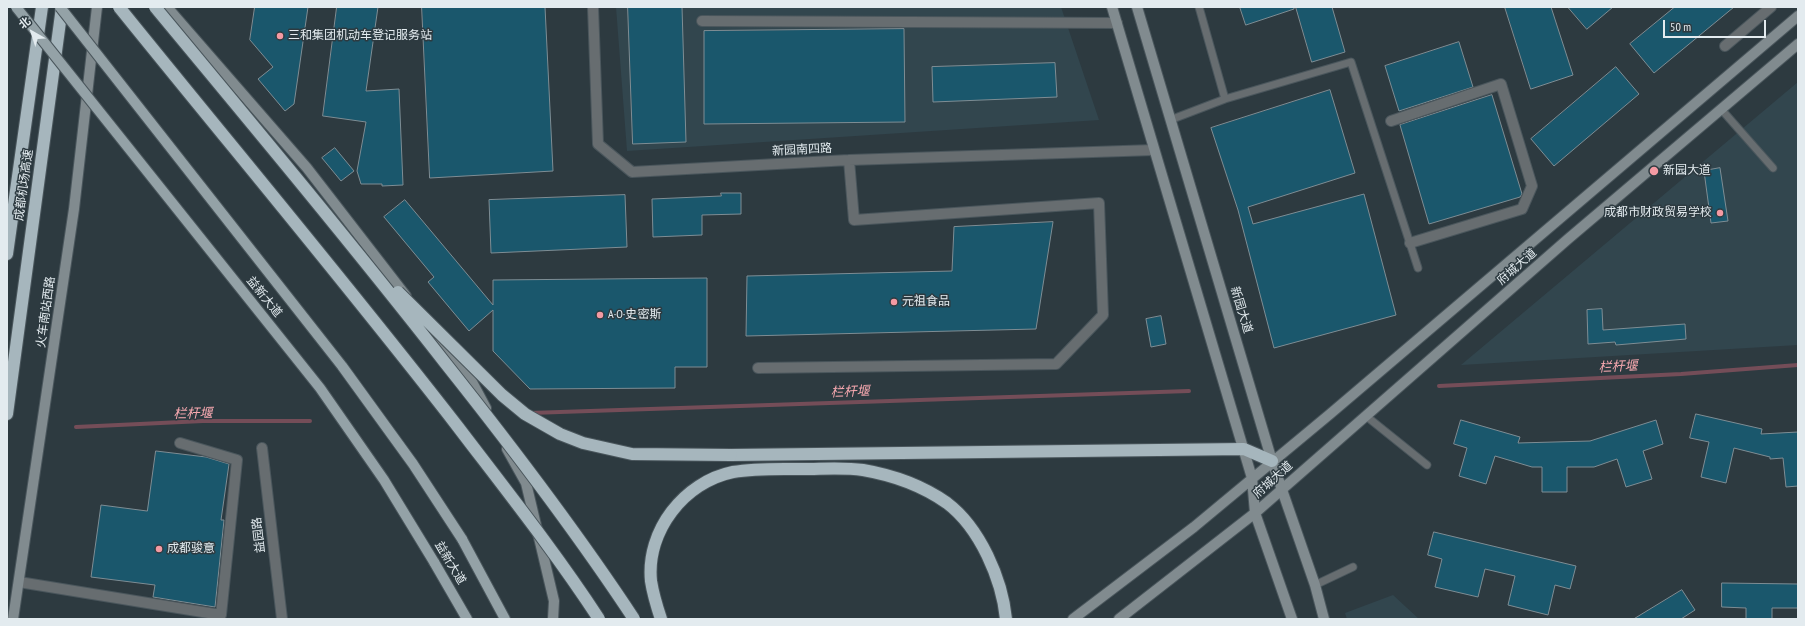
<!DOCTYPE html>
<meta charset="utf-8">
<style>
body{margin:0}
#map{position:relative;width:1805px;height:626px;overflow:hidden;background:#2d3a40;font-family:"PT Sans Narrow","Noto Sans SC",sans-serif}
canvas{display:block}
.frame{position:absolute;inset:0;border:8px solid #e3ebef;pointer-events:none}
.north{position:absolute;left:12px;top:12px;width:40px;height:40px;-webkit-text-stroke:3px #2d3a40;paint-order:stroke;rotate:321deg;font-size:11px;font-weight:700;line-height:16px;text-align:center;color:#e3ebef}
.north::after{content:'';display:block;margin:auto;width:14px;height:18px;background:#e3ebef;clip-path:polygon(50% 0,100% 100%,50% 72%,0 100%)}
.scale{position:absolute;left:1663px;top:20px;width:103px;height:18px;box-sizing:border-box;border:2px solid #e3ebef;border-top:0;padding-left:5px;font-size:12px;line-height:14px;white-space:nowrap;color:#e3ebef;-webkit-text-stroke:3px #2d3a40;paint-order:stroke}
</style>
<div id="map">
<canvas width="1805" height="626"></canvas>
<div class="frame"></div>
<div class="north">北</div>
<div class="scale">50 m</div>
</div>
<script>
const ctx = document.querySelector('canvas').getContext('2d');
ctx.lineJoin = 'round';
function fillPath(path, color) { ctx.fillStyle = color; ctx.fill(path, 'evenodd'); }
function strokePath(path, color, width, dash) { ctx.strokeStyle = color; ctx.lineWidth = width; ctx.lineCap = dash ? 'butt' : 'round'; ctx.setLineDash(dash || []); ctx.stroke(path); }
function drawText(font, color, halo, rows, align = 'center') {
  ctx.font = font + ' "PT Sans Narrow","Noto Sans SC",sans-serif'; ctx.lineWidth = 3; ctx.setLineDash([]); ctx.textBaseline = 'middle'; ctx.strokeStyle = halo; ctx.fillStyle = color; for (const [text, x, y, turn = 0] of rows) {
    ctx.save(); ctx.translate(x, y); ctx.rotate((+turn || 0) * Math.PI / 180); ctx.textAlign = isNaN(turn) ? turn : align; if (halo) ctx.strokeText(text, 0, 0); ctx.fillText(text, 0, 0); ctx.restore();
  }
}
fillPath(new Path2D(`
 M616,7H1061L1099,120L627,151Z
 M1798,82V345L1461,365Z
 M1393,595L1419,619H1347L1345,613Z`), '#32464e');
strokePath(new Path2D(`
 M1439,386L1681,374L1798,365
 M530,413L1189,391
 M76,427L203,421H310`), '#744d58', 4);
const building = new Path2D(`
 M255,7H308L294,104L285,111L258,79L273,67L250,40Z
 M337,7H378L366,91L399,89L403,185L382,186V184H361L357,171L366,122L323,116Z
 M422,7H545L553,171L430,178Z
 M628,7H682L686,142L633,144Z
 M1240,7H1294V9L1246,25Z
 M1296,7H1332L1345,52L1312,62Z
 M1505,7H1551L1573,75L1531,89Z
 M1568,7H1613L1587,29Z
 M1675,7H1734L1654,73L1630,44Z
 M904,29L905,122L704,124V31Z
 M1459,42L1473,87L1399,111L1385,66Z
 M1055,63L1057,97L933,102L932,67Z
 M1616,67L1639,94L1554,166L1531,139Z
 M1330,90L1355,173L1248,207L1253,224L1364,194L1396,315L1274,348L1238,210L1211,128Z
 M1492,95L1522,194L1520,197L1429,224L1400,125Z
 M335,148L354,171L341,181L322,158Z
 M1720,168L1728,221L1711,223L1704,171Z
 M721,193H741V214L702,215V235L653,237L652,199L721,196Z
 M625,195L627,247L491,253L489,200Z
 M405,200L493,305V280L707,278V367H675V388L530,389L493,351V310L469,331L428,282L434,277L384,217Z
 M1053,222L1036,329L746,336L747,276L952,271L954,227Z
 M1602,309L1603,330L1685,324L1686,339L1616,345L1615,342L1588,344L1587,310Z
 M1161,316L1166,344L1151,347L1146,319Z
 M1696,414L1762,429L1761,434L1798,432V486L1786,487L1783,458L1770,459V457L1734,448L1726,483L1701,477L1709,442L1690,438Z
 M1461,420L1520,437L1518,443L1590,441L1656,420L1663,444L1643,451L1652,479L1626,487L1617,459L1594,467H1567V492H1542V467H1532L1495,456L1486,484L1459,476L1467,448L1454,444Z
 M156,451L206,457L229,464L221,520H224L215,607L153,597L155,585L91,577L101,505L147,511Z
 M1434,532L1576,566L1570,589L1555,585L1548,615L1508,605L1515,576L1485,569L1478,597L1435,587L1442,559L1428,555Z
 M1722,583L1798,584V608H1772V619H1746V608L1722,607Z
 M1682,590L1695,610L1681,619H1634Z`);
fillPath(building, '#1a576c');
strokePath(building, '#7e8d94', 1);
const lane = new Path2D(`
 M1199,7L1225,99
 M1721,109L1773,168
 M1170,120L1225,99L1351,62L1418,268
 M1366,416L1427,465
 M1315,585L1353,567`);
const street = new Path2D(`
 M593,7L598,144L632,172L849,160L1154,150
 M702,21L1117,23
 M1725,46L1771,7
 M1391,121L1501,84L1532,186L1522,209L1410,243
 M758,368L1056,364L1103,315L1099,203L854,220L849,160
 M262,448L282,619
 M19,582L221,615L237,460L180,443`);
const secondary = new Path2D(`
 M167,7L307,168L406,296
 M1112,7L1252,478L1255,513L1292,619
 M1137,7L1272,461L1315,585L1324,619
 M440,340L470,378L486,408
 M507,449L526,483L554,601L553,619
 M13,619L74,209L97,7
 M1073,619L1194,527L1330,414L1798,16
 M1119,619L1255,513L1568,239L1798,44`);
const primary = new Path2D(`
 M462,539L505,619
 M434,562L467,619`);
const highway = new Path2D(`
 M7,254L42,7
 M7,414L62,7
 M731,455L1244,449L1272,461
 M661,619C657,607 653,594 651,581C646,531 684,482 733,472C756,468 779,469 802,469C822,469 843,467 863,470C892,475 923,486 947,503C980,528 1002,579 1006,619`);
strokePath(lane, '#4a565c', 9);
strokePath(street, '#4a565c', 12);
strokePath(secondary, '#4a565c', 12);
strokePath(primary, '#4a565c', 12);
strokePath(highway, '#4a565c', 14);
strokePath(lane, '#676d70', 7);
strokePath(street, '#676d70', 10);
strokePath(secondary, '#818b8f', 10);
strokePath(primary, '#94a2a7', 10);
strokePath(highway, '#a6b6bd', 12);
const primaryBridge = new Path2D(`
 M16,7L320,388L384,480L434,562
 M60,7L342,366L413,464L462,539`);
const highwayBridge = new Path2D(`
 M119,7C232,147 348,285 458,427C506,490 556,553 599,619
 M155,7C253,125 352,244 446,364C512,447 576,531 634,619
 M398,292L502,395L525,414L560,434L583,443L632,454L731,455`);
strokePath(primaryBridge, '#4a565c', 12, []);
strokePath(highwayBridge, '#4a565c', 14, []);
strokePath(primaryBridge, '#94a2a7', 10);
strokePath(highwayBridge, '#a6b6bd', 12);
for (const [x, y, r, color] of [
 [280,36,4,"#f49aa3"],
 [1654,171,5,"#f49aa3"],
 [1720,213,4,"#f49aa3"],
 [894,302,4,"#f49aa3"],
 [600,315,4,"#f49aa3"],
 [159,549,4,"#f49aa3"]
]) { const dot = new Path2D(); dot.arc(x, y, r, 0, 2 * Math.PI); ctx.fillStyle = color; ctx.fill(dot); strokePath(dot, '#2d3a40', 1.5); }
drawText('12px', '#e3ebef', '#2d3a40', [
 ["三和集团机动车登记服务站",288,36],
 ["新园大道",1663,171],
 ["成都市财政贸易学校",1712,213,"right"],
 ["元祖食品",902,302],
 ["A·O·史密斯",608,315],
 ["成都骏意",167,549]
], 'left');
drawText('12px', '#e3ebef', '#2d3a40', [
 ["新园南四路",802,150,-3],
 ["成都机场高速",24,185,-82],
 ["府城大道",1517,267,-41],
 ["益新大道",264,297,51],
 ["新园大道",1241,310,73],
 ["火车南站西路",46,312,-82],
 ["府城大道",1273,480,-42],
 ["益园路",259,535,-97],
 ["益新大道",450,563,59]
]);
drawText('italic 13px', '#f8a9b0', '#2d3a40', [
 ["栏杆堰",1618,367,-3],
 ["栏杆堰",850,392,-2],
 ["栏杆堰",193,414,-1]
]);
</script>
